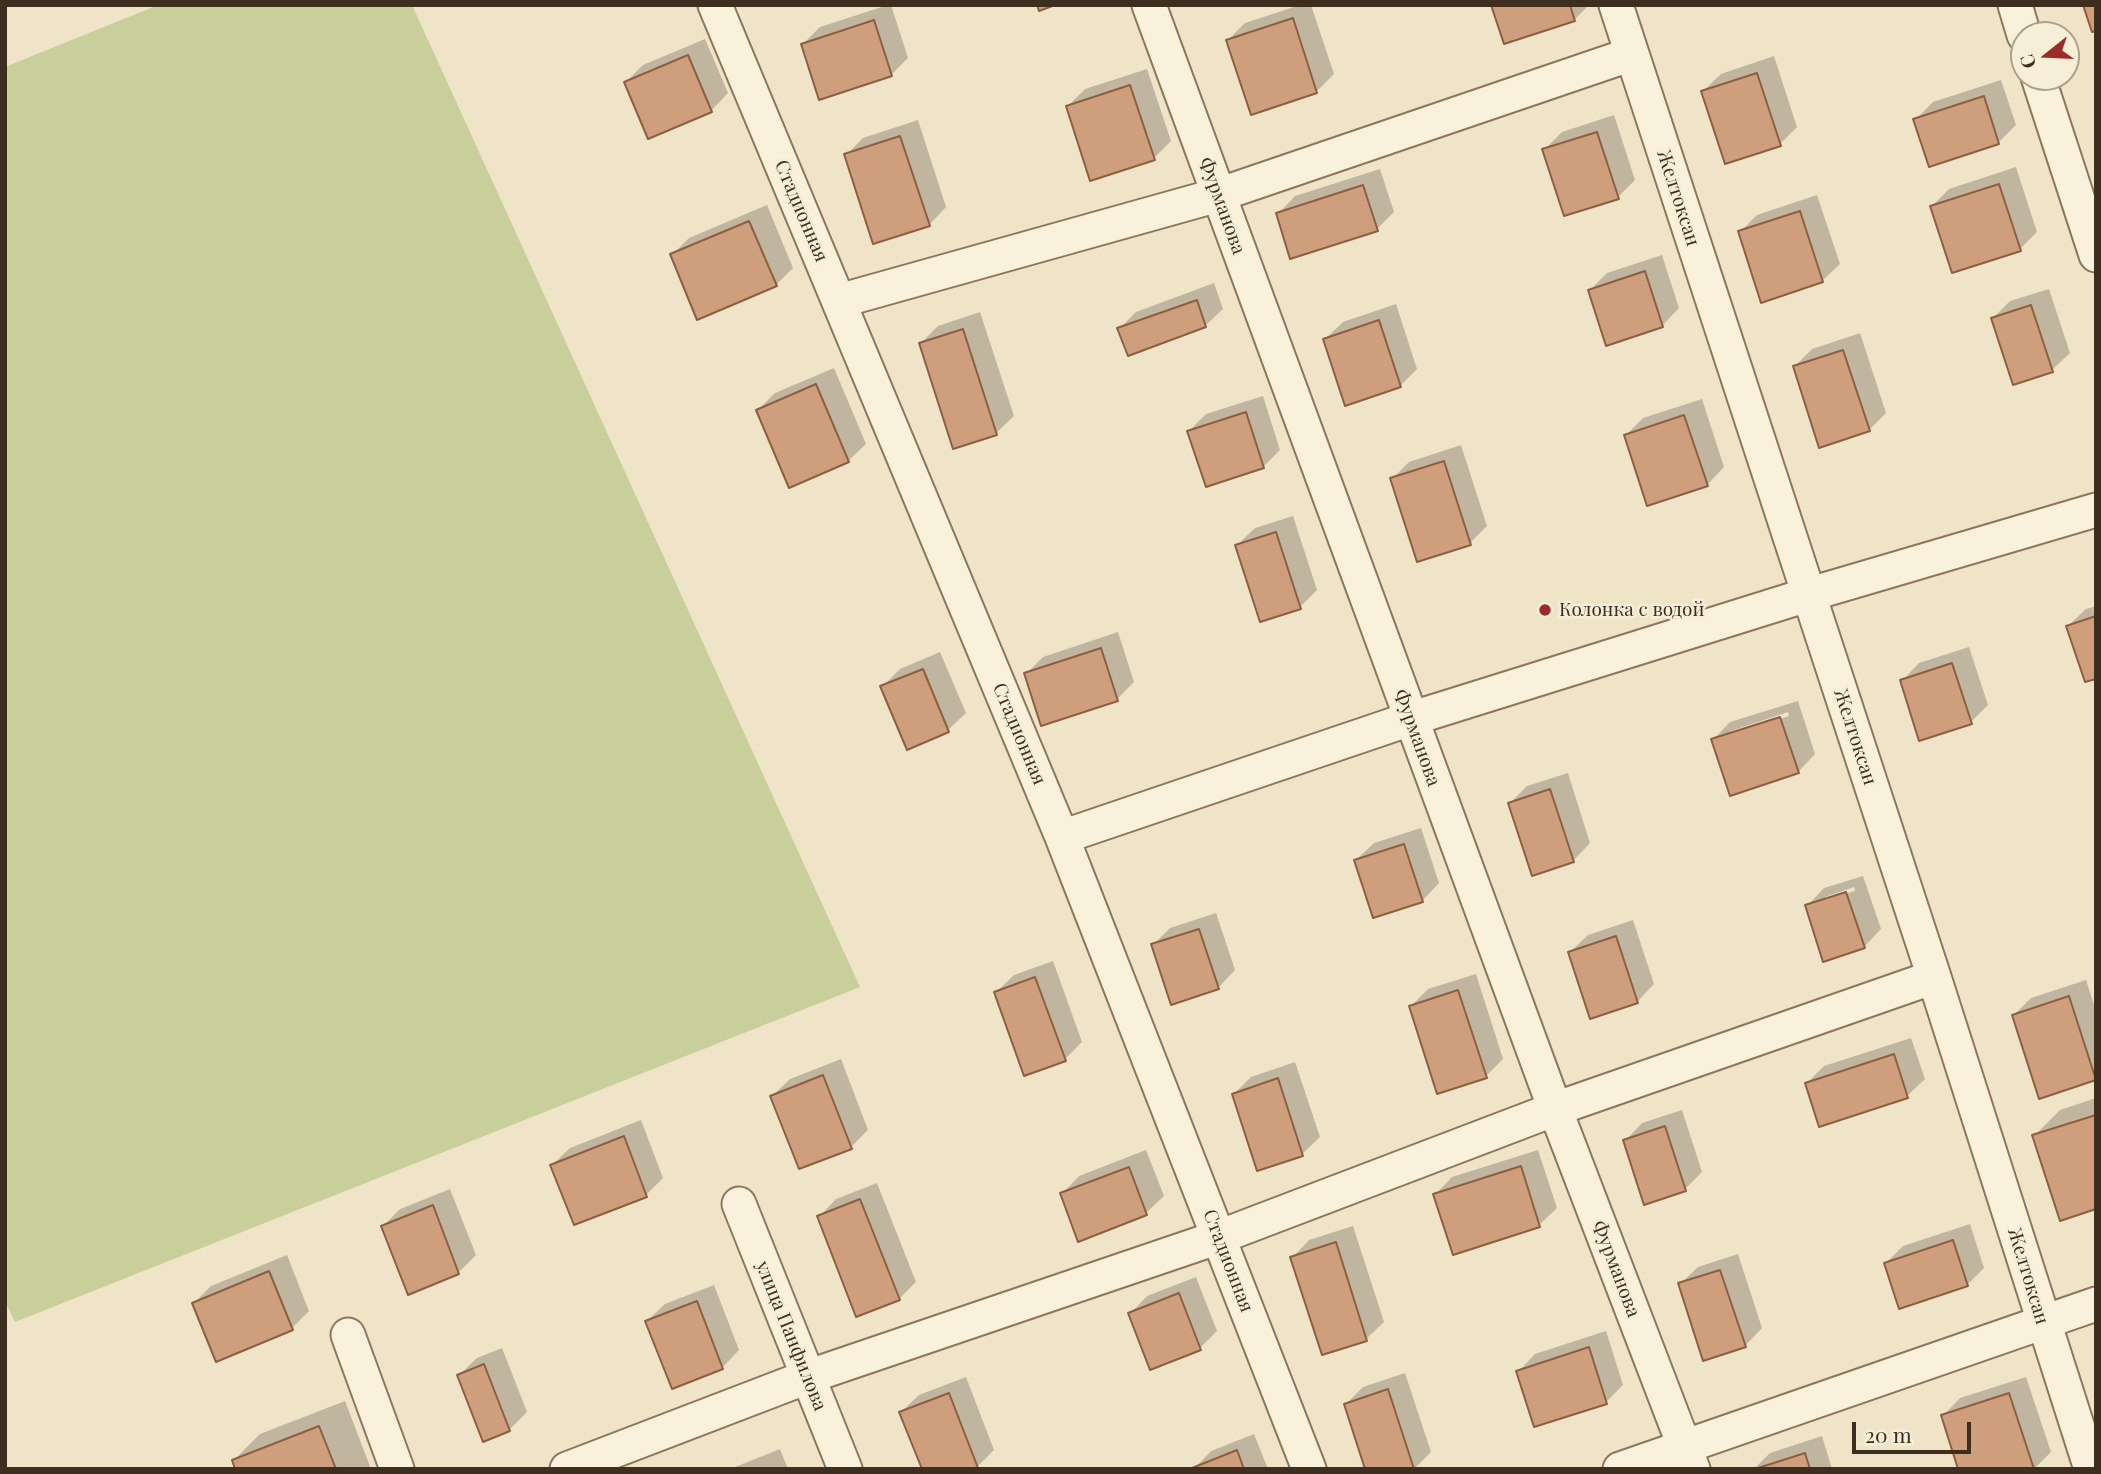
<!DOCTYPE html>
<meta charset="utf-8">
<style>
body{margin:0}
#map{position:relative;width:2101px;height:1474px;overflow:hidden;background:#f0e4c8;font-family:"Playfair Display",serif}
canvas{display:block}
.frame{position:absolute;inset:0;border:7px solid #3d2e20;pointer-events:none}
.north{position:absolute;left:2010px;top:21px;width:70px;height:70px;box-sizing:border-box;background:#f7eed8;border:2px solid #ada18e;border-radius:50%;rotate:252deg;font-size:19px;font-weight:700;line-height:28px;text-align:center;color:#3d2e20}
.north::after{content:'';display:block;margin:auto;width:24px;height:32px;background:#9e2a2b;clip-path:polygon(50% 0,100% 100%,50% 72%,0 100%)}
.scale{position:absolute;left:1852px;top:1422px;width:119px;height:32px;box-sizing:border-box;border:4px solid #3d2e20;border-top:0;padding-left:9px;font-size:21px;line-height:24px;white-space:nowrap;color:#3d2e20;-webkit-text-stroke:5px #f7eed8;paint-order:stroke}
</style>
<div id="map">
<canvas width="2101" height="1474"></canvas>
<div class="frame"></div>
<div class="north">С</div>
<div class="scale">20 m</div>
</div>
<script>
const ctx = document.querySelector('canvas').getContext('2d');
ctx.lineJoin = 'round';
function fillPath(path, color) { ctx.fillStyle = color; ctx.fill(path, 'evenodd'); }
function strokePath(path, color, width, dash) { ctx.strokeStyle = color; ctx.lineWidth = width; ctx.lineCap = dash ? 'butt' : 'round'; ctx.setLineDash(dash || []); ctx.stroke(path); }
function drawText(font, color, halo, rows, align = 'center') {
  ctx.font = font + ' "Playfair Display",serif'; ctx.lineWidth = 5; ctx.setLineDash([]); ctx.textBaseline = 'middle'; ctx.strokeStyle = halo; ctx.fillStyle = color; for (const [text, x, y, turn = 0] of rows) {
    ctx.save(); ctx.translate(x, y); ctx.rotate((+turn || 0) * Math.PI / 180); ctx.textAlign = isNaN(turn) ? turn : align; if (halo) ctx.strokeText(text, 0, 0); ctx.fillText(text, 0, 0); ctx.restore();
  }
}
fillPath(new Path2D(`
 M158,5H412L860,987L15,1322L5,1301V67Z`), '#c9cf9b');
fillPath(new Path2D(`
 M888,5H891L908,58L891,75L803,44L820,27Z
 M1300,5H1311L1334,74L1316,92L1228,40L1245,23Z
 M1493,5H1589L1574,20Z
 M705,39L728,93L711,111L626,82L643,65Z
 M1774,56L1797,127L1780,144L1703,91L1721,74Z
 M1147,69L1171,141L1154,158L1068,106L1085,89Z
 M2001,80L2016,125L1998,143L1915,120L1933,102Z
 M1614,115L1635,180L1618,197L1544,150L1562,132Z
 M918,120L946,207L929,225L846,155L863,138Z
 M2016,167L2037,232L2020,249L1932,206L1949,189Z
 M1380,169L1394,212L1377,229L1278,214L1295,196Z
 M1817,195L1840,264L1822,281L1740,232L1757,215Z
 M767,205L793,268L776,285L672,255L689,238Z
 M1662,255L1679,308L1662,326L1590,290L1607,273Z
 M1214,283L1223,309L1205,326L1119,329L1136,312Z
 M2049,289L2070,353L2052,370L1993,318L2010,301Z
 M1396,304L1417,369L1400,386L1325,339L1343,322Z
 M980,312L1014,416L996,433L955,447L921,343L938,326Z
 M1860,333L1886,413L1869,430L1795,366L1812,349Z
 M834,368L866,444L848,461L758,410L775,393Z
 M1263,396L1280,450L1263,467L1189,431L1206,414Z
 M1702,399L1724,467L1707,485L1626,435L1643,418Z
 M1461,445L1487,526L1470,543L1392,479L1409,462Z
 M1293,516L1317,590L1300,607L1237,545L1255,528Z
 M2096,606V677L2068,626L2086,609Z
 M1118,632L1134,682L1117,699L1026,674L1043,657Z
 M1969,647L1988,705L1971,722L1902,681L1919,663Z
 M940,652L966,713L948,730L908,747L882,687L900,669Z
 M1798,701L1815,754L1798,772L1713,740L1730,722ZM1788,712L1789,716L1731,734V731Z
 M1568,773L1590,843L1573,861L1510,803L1527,786Z
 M1421,828L1439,883L1422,901L1356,860L1374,843Z
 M1863,876L1881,929L1864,947L1807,906L1824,888ZM1854,887L1855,891L1825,900V897Z
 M1216,913L1235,970L1218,988L1153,945L1170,928Z
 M1633,920L1654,984L1637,1002L1570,952L1588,935Z
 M1053,961L1082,1042L1065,1059L996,992L1014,975Z
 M1476,974L1503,1059L1486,1076L1411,1006L1428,989Z
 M2086,980L2096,1011L2095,1079L2014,1015L2031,998Z
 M1911,1038L1925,1079L1907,1096L1807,1083L1824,1066Z
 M841,1059L868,1130L851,1147L772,1096L790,1079Z
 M1295,1062L1320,1137L1302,1154L1234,1094L1251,1077Z
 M2096,1098V1208L2034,1136L2060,1110Z
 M1682,1110L1702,1172L1685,1189L1625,1141L1642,1123Z
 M641,1120L663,1178L646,1195L552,1165L570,1148Z
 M1146,1150L1164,1196L1146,1213L1062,1194L1079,1176Z
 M1538,1150L1557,1208L1539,1225L1435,1195L1452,1177Z
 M877,1183L916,1282L899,1299L819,1217L836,1199Z
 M450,1189L476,1255L458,1273L383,1226L400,1209Z
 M1970,1224L1984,1268L1967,1285L1886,1263L1903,1246Z
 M1353,1226L1384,1322L1366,1339L1323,1353L1292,1258L1309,1240Z
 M1738,1254L1762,1328L1745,1346L1680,1284L1698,1267Z
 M287,1255L309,1311L292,1328L194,1303L211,1286Z
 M1196,1277L1217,1331L1200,1348L1130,1314L1147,1296Z
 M714,1285L739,1350L722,1368L647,1321L665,1304Z
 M1606,1331L1623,1385L1606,1402L1518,1372L1535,1354Z
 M502,1348L527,1412L509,1430L459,1375L477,1358Z
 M1405,1373L1431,1452L1414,1469H1367L1346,1404L1363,1387Z
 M966,1377L994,1450L977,1467L901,1412L919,1395Z
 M2026,1377L2051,1452L2034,1469L1943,1416L1960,1398Z
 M345,1401L371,1469H237L234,1460L260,1434Z
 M1254,1434L1268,1469H1194L1211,1451Z
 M1822,1436L1832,1469H1754L1770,1453Z
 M780,1449L788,1469H730Z`), '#0003');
const building = new Path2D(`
 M1037,5H1055L1039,11Z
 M1491,5H1570L1575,21L1504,44Z
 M2083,5H2096V31L2092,32Z
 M1293,18L1317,93L1251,115L1226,40Z
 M874,20L892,76L819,100L801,44Z
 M688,55L712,112L648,139L624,82Z
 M1757,73L1781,146L1725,164L1701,91Z
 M1130,85L1155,160L1090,181L1066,106Z
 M1984,96L1999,144L1929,167L1913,119Z
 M1597,132L1619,199L1564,216L1542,149Z
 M900,136L930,226L873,244L844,154Z
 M1999,184L2021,251L1952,273L1930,206Z
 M1363,185L1378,231L1290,259L1276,213Z
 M1800,211L1823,282L1761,303L1738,231Z
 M749,221L777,286L697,320L670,254Z
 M1645,271L1663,327L1606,346L1588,290Z
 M1197,300L1206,327L1128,356L1117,328Z
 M2031,305L2053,372L2013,385L1991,318Z
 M1379,320L1401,387L1345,406L1323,339Z
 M963,329L997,435L953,449L919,343Z
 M1843,350L1870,431L1819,448L1793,366Z
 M816,384L849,462L789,488L756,410Z
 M1246,412L1264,468L1206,487L1187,431Z
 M1684,415L1708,486L1647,506L1624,435Z
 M1444,461L1471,545L1417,562L1390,478Z
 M1276,532L1301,609L1260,622L1235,545Z
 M2096,616V679L2085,682L2066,626Z
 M1101,648L1118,701L1041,726L1024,673Z
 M1952,663L1972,724L1919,741L1900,680Z
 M923,669L949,732L907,750L880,686Z
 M1780,717L1799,773L1730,796L1711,739Z
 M1550,789L1574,862L1532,876L1508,803Z
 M1404,844L1423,902L1373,918L1354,860Z
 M1846,892L1865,948L1823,962L1805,905Z
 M1199,929L1219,989L1171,1005L1151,944Z
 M1616,936L1638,1003L1590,1019L1568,952Z
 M1035,977L1066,1061L1024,1076L994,992Z
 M1458,990L1487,1078L1437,1094L1409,1006Z
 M2069,996L2096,1080L2039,1099L2012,1015Z
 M1894,1054L1908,1098L1819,1127L1805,1083Z
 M823,1075L852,1149L799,1169L770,1096Z
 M1278,1078L1303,1156L1257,1171L1232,1094Z
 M2096,1115V1209L2060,1221L2032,1135Z
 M1665,1126L1686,1191L1644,1205L1623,1140Z
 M624,1136L647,1197L574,1225L550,1165Z
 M1521,1166L1540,1227L1453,1255L1433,1194Z
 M1129,1167L1147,1215L1078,1242L1060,1193Z
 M860,1199L900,1300L856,1317L817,1216Z
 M433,1205L459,1274L408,1295L381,1226Z
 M1953,1240L1968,1286L1899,1309L1884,1263Z
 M1336,1242L1367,1341L1322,1355L1290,1257Z
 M1720,1270L1746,1347L1703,1361L1678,1283Z
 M269,1271L293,1330L216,1362L192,1303Z
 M1179,1293L1201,1350L1150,1370L1128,1313Z
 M697,1301L723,1369L672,1389L645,1321Z
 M1589,1347L1607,1404L1534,1427L1516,1371Z
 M484,1364L510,1431L483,1442L457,1375Z
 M1388,1389L1414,1469H1365L1344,1404Z
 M949,1393L978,1468L977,1469H922L899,1412Z
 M2009,1393L2034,1469H1958L1941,1415Z
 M319,1426L336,1469H235L232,1460Z
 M1237,1450L1244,1469H1192V1468Z
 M1805,1453L1810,1469H1755Z`);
fillPath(building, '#cf9f7d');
strokePath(building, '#8d5f41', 2);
const street = new Path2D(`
 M715,5L1062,837L1309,1469
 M1149,5L1555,1109L1693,1469
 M1616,5L1934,977L2091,1469
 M2015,5L2024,35
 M2038,77L2096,255
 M839,301L1218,195L1632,54
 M1062,837L1410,719L1807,595L2096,510
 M739,1204L845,1469
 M348,1335L397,1469
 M567,1469L807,1377L1219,1237L1555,1109L1934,977
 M1620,1469L2096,1304`);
strokePath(street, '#8d765c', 37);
strokePath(street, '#faf1dc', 33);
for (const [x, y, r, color] of [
 [1545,610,7,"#9e2a2b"]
]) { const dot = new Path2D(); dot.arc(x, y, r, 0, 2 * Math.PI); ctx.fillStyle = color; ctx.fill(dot); strokePath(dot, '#f7eed8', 2.5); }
drawText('19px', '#3d2e20', '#f7eed8', [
 ["Желтоксан",1678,198,72],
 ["Фурманова",1222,206,70],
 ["Стадионная",801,211,67],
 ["Стадионная",1019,734,67],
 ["Желтоксан",1855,737,72],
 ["Фурманова",1417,738,70],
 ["Стадионная",1228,1261,69],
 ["Фурманова",1616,1269,69],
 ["Желтоксан",2028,1276,73],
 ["улица Панфилова",791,1336,68]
]);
drawText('19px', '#3d2e20', '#f7eed8', [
 ["Колонка с водой",1559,610]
], 'left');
</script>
